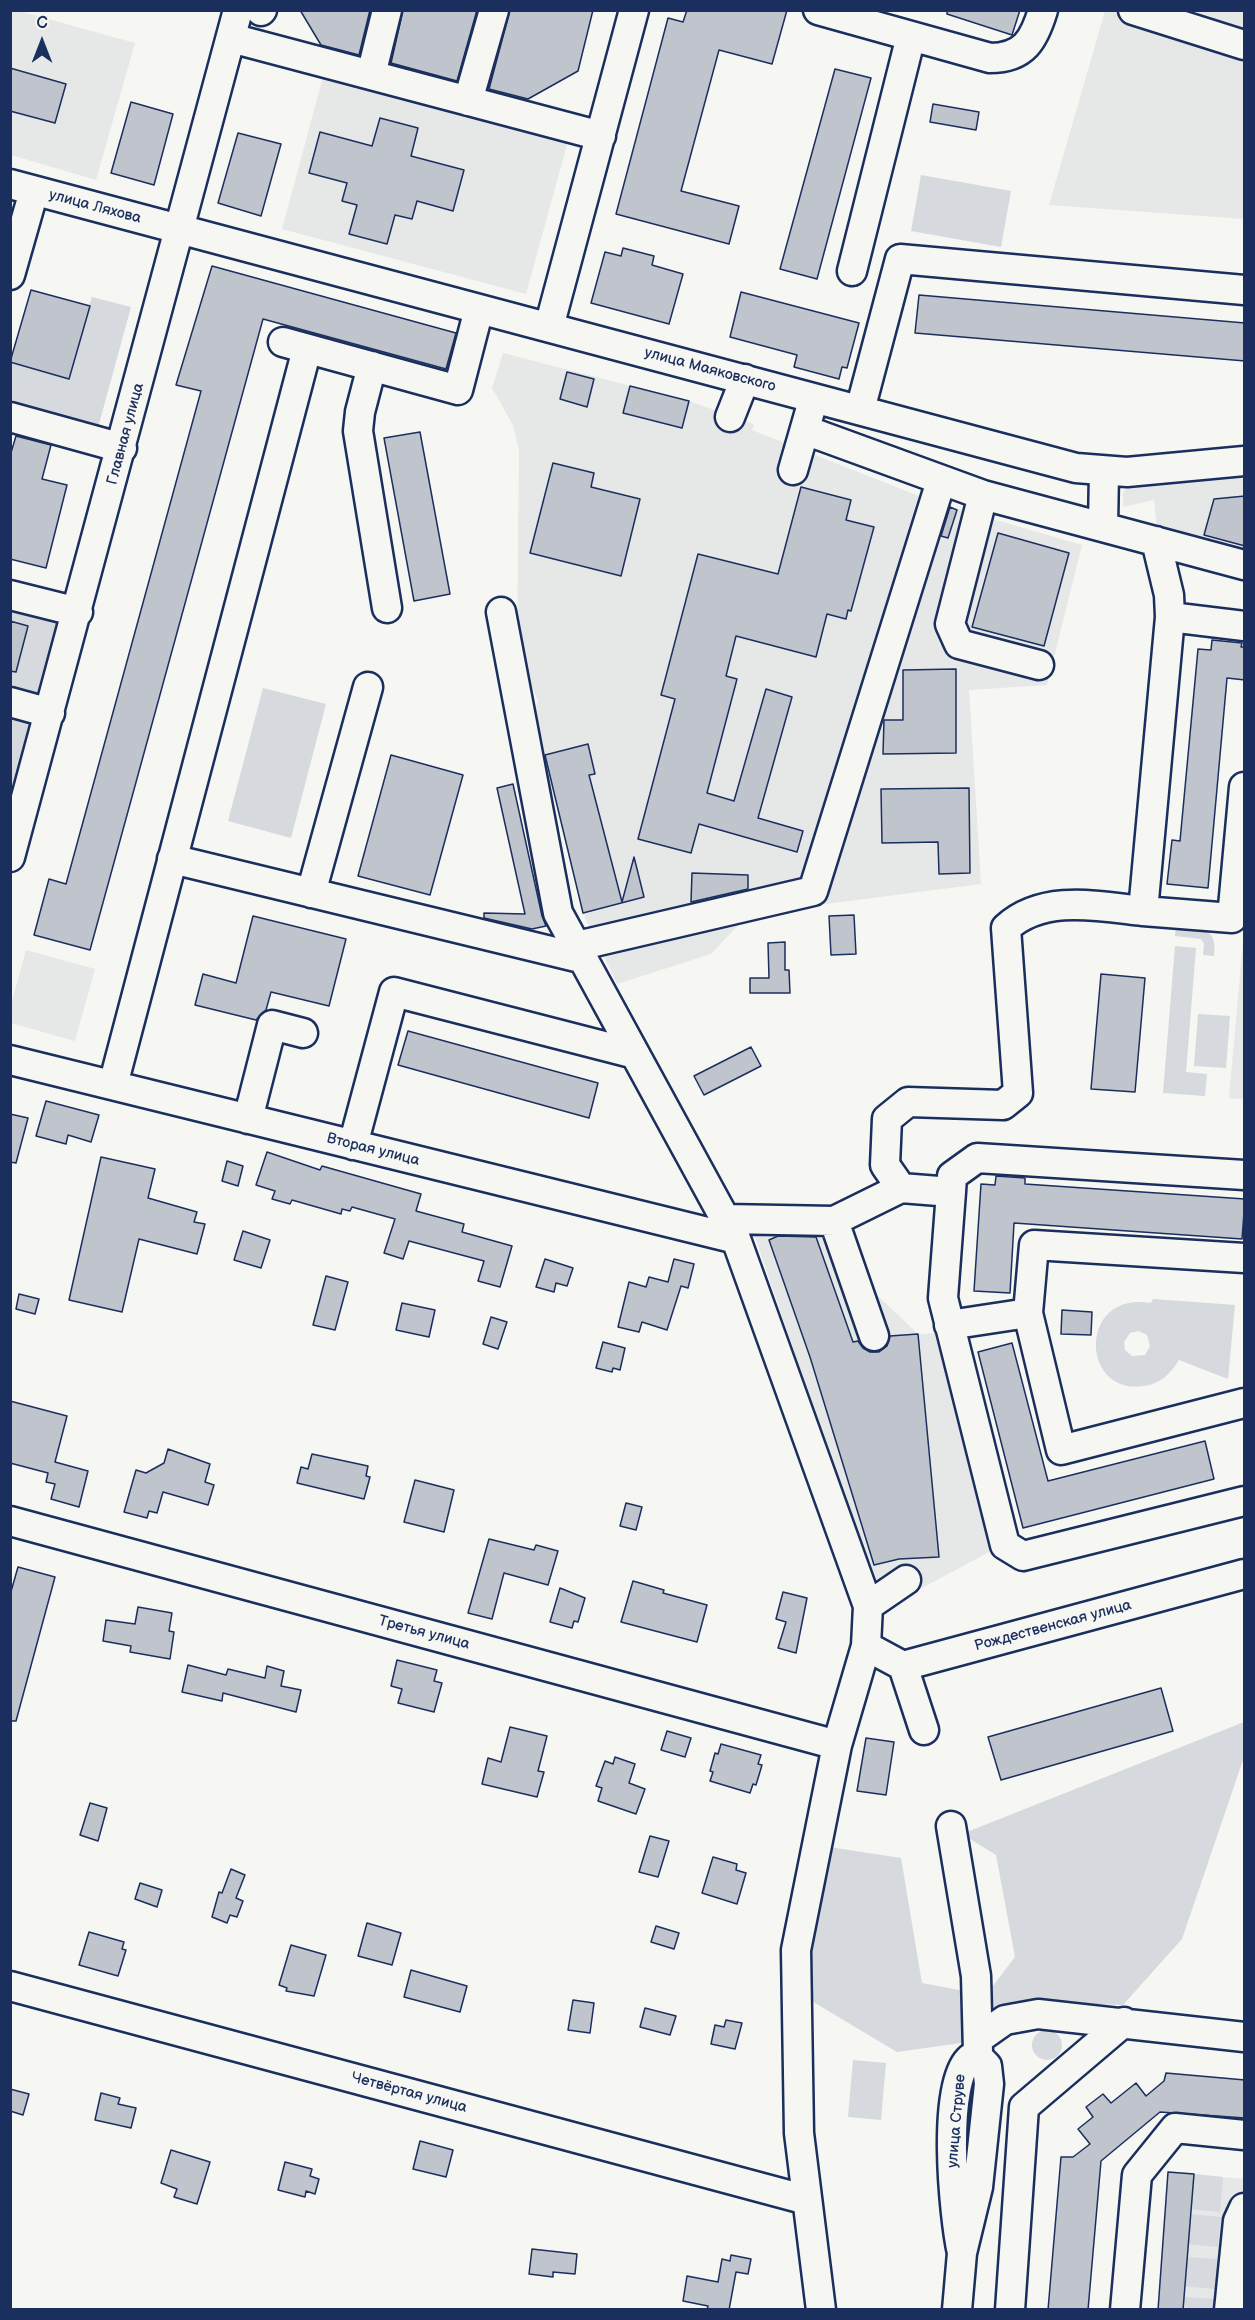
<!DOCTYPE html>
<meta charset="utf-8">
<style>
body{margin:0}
#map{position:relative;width:1255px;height:2320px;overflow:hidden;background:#f6f6f2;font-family:"Balsamiq Sans",sans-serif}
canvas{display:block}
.frame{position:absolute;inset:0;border:12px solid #1b2f5e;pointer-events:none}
.north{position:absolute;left:12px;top:12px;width:60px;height:60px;-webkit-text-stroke:4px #f6f6f2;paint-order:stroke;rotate:0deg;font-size:16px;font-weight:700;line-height:24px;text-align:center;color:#1b2f5e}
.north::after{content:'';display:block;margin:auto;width:21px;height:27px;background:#1b2f5e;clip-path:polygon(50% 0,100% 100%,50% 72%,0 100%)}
</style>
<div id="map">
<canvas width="1255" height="2320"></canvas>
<div class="frame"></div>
<div class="north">С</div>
</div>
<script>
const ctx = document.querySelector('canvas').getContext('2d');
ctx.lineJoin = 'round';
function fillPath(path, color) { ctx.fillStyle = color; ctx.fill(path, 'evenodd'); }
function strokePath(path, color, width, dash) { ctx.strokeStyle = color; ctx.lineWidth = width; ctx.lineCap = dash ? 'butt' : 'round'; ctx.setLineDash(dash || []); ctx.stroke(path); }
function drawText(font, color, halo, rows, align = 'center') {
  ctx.font = font + ' "Balsamiq Sans",sans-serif'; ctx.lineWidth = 4.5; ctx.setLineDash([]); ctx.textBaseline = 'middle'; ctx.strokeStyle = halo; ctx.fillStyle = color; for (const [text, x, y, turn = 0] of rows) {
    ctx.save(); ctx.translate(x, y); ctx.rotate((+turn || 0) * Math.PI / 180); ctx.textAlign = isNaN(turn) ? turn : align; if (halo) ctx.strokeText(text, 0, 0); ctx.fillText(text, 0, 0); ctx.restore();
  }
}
fillPath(new Path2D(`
 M10,11H19L135,43L96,180L11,155Z
 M1105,11H1244V219L1049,205Z
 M323,77L568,141L526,294L282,229Z
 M503,353L689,401L754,424L752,430L934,502L1082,545L1047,685L969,690L981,884L763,912L745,918L711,954L617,984L583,913L552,791L545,785L529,738L538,701L517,651L519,451L513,425L492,388Z
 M1244,471V553L1157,529L1154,500L1123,507V492L1132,483Z
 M1244,931V1099L1229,1098Z
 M26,950L95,969L75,1041L11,1023V1005Z
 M848,1208L875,1293L918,1334L937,1333L995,1549L888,1606L868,1568L752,1228Z
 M1168,2172L1244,2179V2309L1158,2310Z`), '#e6e7e7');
fillPath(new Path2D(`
 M921,175L1011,191L1001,247L911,231Z
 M31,290L89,306L92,297L131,307L96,435L11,411L10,363Z
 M10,605L36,612L58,622L38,697L11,690Z
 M263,688L326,704L291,838L228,821Z
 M11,714L32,720L11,798Z
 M1176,926C1200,929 1218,926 1214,956L1203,955L1204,944L1201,939L1175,936Z
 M1175,946L1196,948L1186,1072L1207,1074L1205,1096L1163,1093Z
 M1198,1014L1230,1016L1226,1068L1194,1066Z
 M1153,1299L1235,1305L1228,1379L1179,1360C1170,1374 1161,1384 1143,1386C1080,1395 1078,1290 1151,1303ZM1139,1331L1147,1335L1150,1346L1145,1355L1132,1356L1125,1350L1124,1342L1130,1333Z
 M1244,1722V1757L1182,1939L1123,2005L1018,2001L961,2043L897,2052L810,2000L811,1931L829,1847L901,1858L922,1983L986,1995L1015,1957L996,1855L962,1834Z
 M1032 2045a15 15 0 1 1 30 0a15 15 0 1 1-30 0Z
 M853,2060L886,2063L881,2120L848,2117Z
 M1194,2174L1223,2177L1220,2212L1165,2207L1166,2190L1192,2192Z
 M1191,2214L1221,2217L1218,2247L1163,2242V2231L1189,2233Z
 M1187,2257L1218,2259L1215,2289L1160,2284V2274L1186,2275Z
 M1184,2297L1214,2299L1213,2309L1183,2310Z`), '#d6d9dd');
const building = new Path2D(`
 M300,10H370L359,55L321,45Z
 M403,10H477L457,81L391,63Z
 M510,10H593L578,71L528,99L489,89Z
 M687,10H787L772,64L719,50L681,191L739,206L729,244L616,214L668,18L683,22Z
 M947,10H1020L1012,35L947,14Z
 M10,68L66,84L55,123L10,111Z
 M835,69L871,78L817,279L780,269Z
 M131,102L173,114L154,185L111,173Z
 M933,104L979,112L976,130L930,122Z
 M380,118L418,128L411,156L464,170L453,211L417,201L412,219L395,215L387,244L349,234L357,205L342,201L347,183L309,173L320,132L372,146Z
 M238,133L281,144L261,216L218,203Z
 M623,248L654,256L652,265L683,274L669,324L591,303L605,252L621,256Z
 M212,266L456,333L446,369L263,319L90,950L34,935L49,879L66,884L201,391L176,385Z
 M31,290L90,306L69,379L10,362Z
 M741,292L859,323L847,368L842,367L839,379L794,367L797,355L730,337Z
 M919,295L1245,323V361L915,333Z
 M567,372L594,379L587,407L560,399Z
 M630,386L689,401L682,428L623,413Z
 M420,432L450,594L414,601L384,438Z
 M16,436L51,445L42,479L67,485L46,568L10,559V456Z
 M553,463L594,473L591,487L640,499L621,576L530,553Z
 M801,487L851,500L846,520L874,527L851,611L848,610L846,619L827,614L816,657L736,636L726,676L737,679L707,793L734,801L766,689L792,697L758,818L803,831L797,852L699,824L691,853L638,839L675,699L661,695L698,554L778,574Z
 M1245,496V546L1204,535L1214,499Z
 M950,507L957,510L948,538L941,536Z
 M998,533L1069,553L1044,646L972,627Z
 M10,621L28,626L16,672L10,671Z
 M1212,640L1242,643L1241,647H1245V680L1227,678L1208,888L1167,884L1172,840L1180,841L1198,649L1211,650Z
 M956,669V753L883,754L884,720H903V670Z
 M588,744L595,774L589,775L622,902L634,857L644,897L583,913L545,755Z
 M391,755L463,775L430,895L358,876Z
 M513,784L542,916L546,926L532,929L484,918V913L525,914L497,788Z
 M969,788L970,873L939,874L938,842L882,843L881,789Z
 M692,873L748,875V889L691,902Z
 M854,915L856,954L831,955L829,916Z
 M253,916L346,939L329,1006L271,992L266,1010L256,1020L195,1005L203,974L236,983Z
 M785,942V970H789L790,993H750V978H769L768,943Z
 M1101,974L1145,978L1135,1092L1091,1089Z
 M408,1031L598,1083L589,1118L398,1065Z
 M751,1047L761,1066L704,1095L694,1076Z
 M46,1101L99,1115L91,1142L68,1135L66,1144L36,1136Z
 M10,1114L28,1118L16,1163L10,1162Z
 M267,1152L320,1170L322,1166L421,1194L416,1211L464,1224L462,1232L512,1246L500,1287L478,1281L484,1261L409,1241L403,1259L384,1253L395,1219L352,1207L350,1211L342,1209L341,1214L292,1200L290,1204L272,1199L275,1191L256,1185Z
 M101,1157L155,1169L148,1198L197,1212L194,1222L205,1224L197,1254L139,1239L122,1312L69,1300Z
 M227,1161L243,1166L238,1186L222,1181Z
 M996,1176L1025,1178V1184L1245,1199L1242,1239L1014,1223L1010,1293L974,1291L981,1184L995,1185Z
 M243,1231L270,1240L261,1268L234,1260Z
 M778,1236L816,1237L853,1342L858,1341L863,1348L870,1352H879L887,1346L890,1336L918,1334L939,1557L899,1559L874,1565L810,1357L769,1240Z
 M545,1259L573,1268L567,1286L556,1283L554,1292L536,1287Z
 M674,1259L694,1264L688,1288L681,1286L667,1330L642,1322L639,1332L618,1327L629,1282L646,1287L649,1277L668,1282Z
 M326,1276L348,1282L335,1330L313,1325Z
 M19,1294L39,1299L35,1314L16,1309Z
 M402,1303L435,1310L429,1337L396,1330Z
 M1062,1310L1092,1312L1091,1335L1061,1334Z
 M491,1317L507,1322L498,1349L483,1344Z
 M603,1342L625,1348L620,1370L613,1368L612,1372L596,1368Z
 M1012,1343L1048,1481L1205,1441L1214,1479L1023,1528L978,1352Z
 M10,1401L67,1416L55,1462L88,1471L79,1507L51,1499L55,1484L46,1482L48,1473L10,1463Z
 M168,1449L210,1464L205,1482L214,1485L208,1505L163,1492L157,1513L149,1511L147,1518L124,1512L136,1470L146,1473L164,1463Z
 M312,1454L368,1466L366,1476L370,1477L364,1499L297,1483L301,1467L308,1469Z
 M415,1480L454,1490L444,1532L404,1522Z
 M626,1503L642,1507L636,1530L620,1526Z
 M489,1539L534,1550L536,1545L558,1551L548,1585L504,1573L492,1619L468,1613Z
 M18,1567L55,1577L16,1721H10V1595Z
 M633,1581L664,1590L663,1593L707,1605L697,1642L621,1622Z
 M560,1588L585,1598L578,1622L574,1621L572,1628L550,1622Z
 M783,1592L807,1598L796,1653L778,1648L786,1622L776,1619Z
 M138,1607L172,1613L169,1631L174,1632L170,1659L130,1652L131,1646L103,1641L106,1620L135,1624Z
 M397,1660L437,1670L434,1681L442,1683L434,1712L398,1703L402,1689L391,1686Z
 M188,1665L226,1675L228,1669L265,1678L267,1666L284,1671L281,1686L301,1690L296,1712L223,1693L222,1701L182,1692Z
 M1161,1688L1173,1731L1001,1780L988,1737Z
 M510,1727L547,1736L538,1771L544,1772L537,1797L482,1784L488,1758L501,1762Z
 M667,1731L691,1738L685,1757L661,1750Z
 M866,1738L894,1742L886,1795L857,1791Z
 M721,1744L761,1755L758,1764L762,1765L756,1785L753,1784L750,1793L710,1781L713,1772L710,1771L715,1753L718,1754Z
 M615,1757L635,1764L629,1783L645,1789L636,1814L598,1801L602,1788L596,1786L605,1761L613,1764Z
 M90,1803L107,1808L98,1841L80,1835Z
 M650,1836L669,1841L658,1877L639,1872Z
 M713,1857L737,1864L736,1870L746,1873L737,1904L702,1893Z
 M231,1869L245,1875L236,1898L243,1901L237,1917L230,1915L227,1923L212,1917L219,1892L222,1893Z
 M140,1883L162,1890L157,1907L135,1899Z
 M367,1923L401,1933L392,1965L358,1956Z
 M656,1926L679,1933L674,1949L651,1942Z
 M89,1932L124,1942L122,1949L126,1950L118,1976L79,1965Z
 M291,1945L326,1955L314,1996L286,1991L287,1988L279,1985Z
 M411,1970L467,1986L460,2012L404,1997Z
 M573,2000L594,2003L590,2033L568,2030Z
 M645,2008L676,2016L670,2035L640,2027Z
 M726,2020L742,2023L735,2049L711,2044L715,2025L724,2027Z
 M1166,2073L1245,2080V2118L1160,2112L1101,2161L1088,2310H1048L1061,2157H1073L1090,2144L1078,2129L1093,2117L1086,2107L1103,2094L1111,2103L1136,2083L1146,2096L1164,2081Z
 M10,2089L29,2094L23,2115L10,2111Z
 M101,2093L120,2098L118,2104L136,2108L131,2128L95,2120Z
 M420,2141L453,2150L446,2177L413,2169Z
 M171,2150L210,2162L197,2204L174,2197L177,2189L161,2183Z
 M285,2162L312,2169L310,2176L319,2179L315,2194L306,2191L305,2197L278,2190Z
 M1168,2172L1194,2174L1183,2310H1158Z
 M532,2249L577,2254L575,2274L553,2272V2277L529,2274Z
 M731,2255L751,2259L748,2274L736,2272L729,2310H707L708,2306L683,2301L687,2276L718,2282L722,2259L730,2261Z`);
fillPath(building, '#c0c4cd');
strokePath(building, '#1b2f5e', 1.5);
const minor = new Path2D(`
 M818,10L990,58C1024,58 1034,40 1043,10
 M1133,10L1244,45
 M261,11L262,10
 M231,38L601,136
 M371,75L387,10
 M468,101L494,10
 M10,184L1076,468L1127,472L1244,461
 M852,271L911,36
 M10,275L34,191
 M549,327L634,10
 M283,342L458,390L479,309
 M372,366L360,412L358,431L387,608
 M860,410L900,259L1244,290
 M10,417L122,448
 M730,417L745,379
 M805,430L983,495L1244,565
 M793,470L810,411
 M983,495L950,624L959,644L1039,665
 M1103,527L1104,471
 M1156,541L1169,595L1170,617L1143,911C1098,906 1043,894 1006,928L1018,1093L1003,1105L908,1102L887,1119L885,1165L901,1188L951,1192L943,1298L1005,1545L1023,1556L1244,1501
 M10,595L78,612
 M501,612L558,913L736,1239L868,1606L866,1646L837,1745L796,1950L799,2133L821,2310
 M1170,617L1244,626
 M10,702L50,713
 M10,857L238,10
 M172,859L584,959
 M311,893L368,687
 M1143,911L1232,918L1244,787
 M577,946L813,891L941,481
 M10,1060L736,1239
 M113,1085L307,349
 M248,1119L272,1025L303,1033
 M353,1145L394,992L635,1054
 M951,1192L952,1176L977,1158L1244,1175
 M725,1219L834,1221L874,1336
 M834,1221L901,1188
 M1244,1258L1034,1245L1028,1313L1061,1450L1244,1403
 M949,1325L1028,1313
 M10,1521L837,1745
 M868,1606L906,1580
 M866,1646L903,1666L1244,1574
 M903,1666L924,1730
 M951,1826L976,1976L978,2052
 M10,1986L807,2200
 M978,2039L1005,2020L1038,2014L1244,2037
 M972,2057H978L987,2066L989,2084L978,2187L962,2253C954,2218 940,2077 972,2057Z
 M957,2310L962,2253
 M1010,2310L1024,2107L1124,2022
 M1125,2310L1137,2175L1175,2128L1244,2135
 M1229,2310L1238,2221L1244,2208`);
strokePath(minor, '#1b2f5e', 33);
strokePath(minor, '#f6f6f2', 28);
drawText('15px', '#1b2f5e', '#f6f6f2', [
 ["улица Ляхова",95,207,15],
 ["улица Маяковского",710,370,15],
 ["Главная улица",126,434,-75],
 ["Вторая улица",373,1150,14],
 ["Рождественская улица",1053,1626,-15],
 ["Третья улица",424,1633,15],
 ["Четвёртая улица",409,2093,15],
 ["улица Струве",957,2121,-85]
]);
</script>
